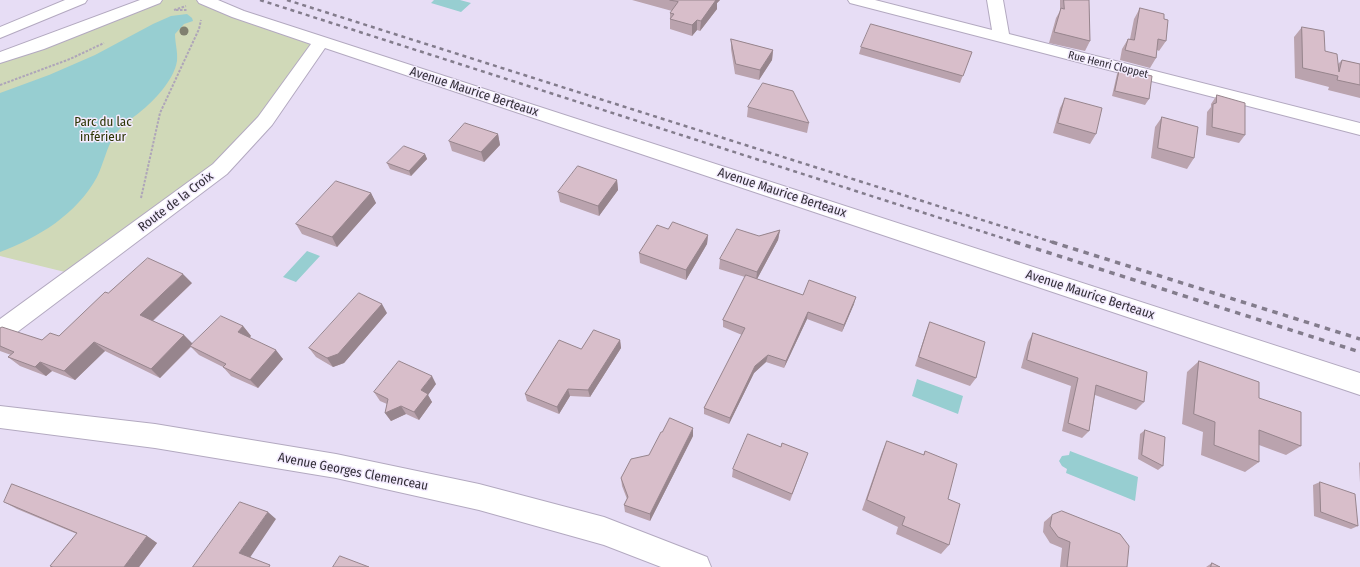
<!DOCTYPE html>
<meta charset="utf-8">
<style>
body{margin:0}
canvas{display:block;background:#e7ddf5}
</style>
<canvas width="1360" height="567"></canvas>
<script>
const ctx = document.querySelector('canvas').getContext('2d');
ctx.lineJoin = 'round';
function fillPath(path, color) { ctx.fillStyle = color; ctx.fill(path, 'evenodd'); }
function strokePath(path, color, width, dash) { ctx.strokeStyle = color; ctx.lineWidth = width; ctx.lineCap = dash ? 'butt' : 'round'; ctx.setLineDash(dash || []); ctx.stroke(path); }
function drawText(font, color, halo, rows, align = 'center') {
  ctx.font = font + ' "Fira Sans Condensed",sans-serif'; ctx.lineWidth = 3; ctx.setLineDash([]); ctx.textBaseline = 'middle'; ctx.strokeStyle = halo; ctx.fillStyle = color; for (const [text, x, y, turn = 0] of rows) {
    ctx.save(); ctx.translate(x, y); ctx.rotate((+turn || 0) * Math.PI / 180); ctx.textAlign = isNaN(turn) ? turn : align; if (halo) ctx.strokeText(text, 0, 0); ctx.fillText(text, 0, 0); ctx.restore();
  }
}
fillPath(new Path2D(`
 M154,0H205L322,41L220,169L77,275L0,256V58Z`), '#d0d9b8');
fillPath(new Path2D(`
 M434,0H460L471,3L461,12L431,3Z
 M187,14L192,18L193,21L184,24L175,34C175,43 178,52 177,61C174,80 154,101 140,112C131,119 121,126 115,135C106,148 104,163 97,177C77,214 38,238 0,252V93L49,75L95,55L153,24L171,16Z
 M307,251L320,256L296,282L283,277Z
 M917,379L963,396L958,414L912,396Z
 M1070,451L1138,477L1135,501L1066,473L1067,469L1062,466L1059,461L1062,456L1069,455Z`), '#97ced1');
const minor = new Path2D(`
 M65,0H87L85,3L0,38V27Z
 M140,0H162L160,3L44,49L0,63V52Z
 M197,0H218L244,11L1360,373V395L325,48L272,125L227,174L8,339L0,342V319L213,164L258,117L311,44L232,17L199,3Z
 M848,0H875L992,30L987,0H1003L1009,34L1360,123V135L850,3Z
 M0,406L155,424L336,454L479,484L604,517L707,557L711,567H661L604,545L479,510L336,478L155,448L0,428Z`);
strokePath(minor, '#b3a9c0', 2);
strokePath(new Path2D(`
 M174,10L186,6
 M176,10H187
 M0,85L70,59L104,43
 M141,198L160,113L199,29L201,20`), '#aea5b9', 2, [2.5, 1.5]);
fillPath(minor, '#fff');
strokePath(new Path2D(`
 M260,0L1018,243
 M287,0L1055,243`), '#837c8c', 2.5, [4, 4]);
strokePath(new Path2D(`
 M1015,242L1360,352
 M1052,242L1360,339`), '#837c8c', 3.5, [5.5, 5.5]);
ctx.fillStyle = '#808070';
for (const [x, y] of [
 [184,31]
]) { ctx.beginPath(); ctx.arc(x, y, 4.5, 0, 2 * Math.PI); ctx.fill(); }
fillPath(new Path2D(`
 M632,0H720L717,3V9L700,31L697,30L692,36L670,29V13L672,11Z
 M1060,0H1089L1090,41L1085,51L1049,43L1056,18L1060,11Z
 M1140,8L1164,19L1166,41L1159,51L1157,50L1156,58L1150,68L1120,60L1122,49L1128,39H1130L1134,19Z
 M1302,27L1338,64L1342,60L1360,64V98L1328,90L1329,87L1295,78L1294,37Z
 M731,39L773,50L772,60L759,80L735,74L731,49Z
 M861,47L972,52L960,83L859,54Z
 M1120,68L1149,99L1145,105L1112,96L1117,74Z
 M1217,95L1245,135L1239,143L1206,135L1207,112L1211,107V104Z
 M1065,98L1096,134L1090,144L1053,133L1060,108Z
 M748,107L809,123L807,133L747,117Z
 M1162,117L1194,158L1187,169L1151,158L1155,127Z
 M498,134L500,145L484,162L452,151L449,141Z
 M425,154L427,159L411,176L390,169L387,163Z
 M617,180L618,190L599,216L560,202L558,192Z
 M371,193L376,203L337,247L302,234L296,224Z
 M668,229L708,235L707,244L686,280L640,263L639,253Z
 M780,230L778,240L757,279L803,295L854,304L842,332L807,319L784,368L766,362L754,373L729,424L704,414V408L742,335L723,327V320L745,277L719,269L720,259L759,236Z
 M192,283L153,321L184,335L192,344L243,326L251,336L249,338L283,359L258,388L231,376L223,367L199,355L191,347L160,378L105,351L75,380L52,371L46,376L20,366L8,357L11,355L0,351V328L42,340L59,336L108,293Z
 M387,313L344,363L333,367L316,357L309,348Z
 M930,322L976,378L970,386L915,366L926,332Z
 M1033,333L1144,402L1136,410L1095,395L1089,431L1082,438L1062,431L1071,386L1021,368L1028,342Z
 M620,340L621,348L590,397L570,396L559,414L527,401L525,394Z
 M1199,361L1259,398L1301,446L1286,455L1259,445V462L1245,472L1201,455L1203,432L1182,424L1187,372Z
 M436,384L428,395L432,402L419,420L406,414L391,421L385,413L387,404L380,401L374,392Z
 M1145,430L1163,466L1158,470L1138,459L1140,434Z
 M693,436L650,521L625,512L624,505L627,499L622,486L621,478L649,455Z
 M887,441L923,455L925,451L948,499L949,545L941,554L896,534L898,527L862,510L882,452Z
 M805,461L790,501L732,477L733,469Z
 M1360,462V483L1359,463Z
 M1320,482L1358,526L1351,529L1314,516L1313,485Z
 M4,502L147,536L157,543L139,567H53L77,534L17,509Z
 M1052,515L1127,567H1060L1062,548L1050,543L1043,532L1044,522Z
 M1212,563L1220,567H1206Z`), '#baa3ae');
fillPath(new Path2D(`
 M714,0H720L717,3V9L700,31L701,21Z
 M697,20V30L692,36V25Z
 M773,50L772,60L759,80L760,70Z
 M498,134L500,145L484,162L481,152Z
 M425,154L427,159L411,176L409,171Z
 M617,180L618,190L599,216L598,206Z
 M371,193L376,203L337,247L332,237Z
 M780,230L778,240L756,281L757,272Z
 M708,235L707,244L686,280V270Z
 M183,274L192,283L149,324L140,315Z
 M856,297L854,304L842,332L844,325Z
 M382,304L387,313L344,363L333,367L327,358Z
 M808,312L807,319L784,368L786,361Z
 M243,326L251,336L245,342L238,332Z
 M184,335L193,344L160,378L151,369Z
 M620,340L621,348L590,397L588,390Z
 M94,342L105,351L75,380L64,371Z
 M276,350L283,359L258,388L250,380Z
 M768,355L766,362L754,373L729,424L730,418L755,366Z
 M40,362L52,371L46,376L35,367Z
 M432,376L436,384L428,395L432,402L419,420L414,412L421,390Z
 M568,389L570,396L559,414L557,407Z
 M401,406L406,414L391,421L385,413Z
 M693,428V436L650,521V514Z
 M268,512L276,519L249,559L239,553Z
 M147,536L157,543L139,567H124Z`), '#97858d');
const building = new Path2D(`
 M670,0H716L701,21L697,20L692,25L670,19L674,14L670,13L678,2Z
 M1064,0H1089L1090,41L1054,32L1061,8L1064,9Z
 M1140,8L1164,14V19L1168,20L1166,41L1158,39L1156,58L1125,50L1128,39L1134,40Z
 M871,24L972,52L963,76L861,47Z
 M1302,27L1324,31L1325,51L1337,54L1339,72L1342,60L1360,64V85L1337,80L1338,76L1303,68Z
 M731,39L773,50L760,70L736,64Z
 M1120,68L1152,76L1149,99L1115,91Z
 M763,83L793,91L809,123L748,107Z
 M1217,95L1245,103V135L1212,127L1213,104L1216,103Z
 M1065,98L1102,108L1096,134L1058,123Z
 M1162,117L1198,127L1194,158L1158,148Z
 M465,123L498,134L481,152L449,141Z
 M404,146L425,154L409,171L387,163Z
 M578,166L617,180L598,206L558,192Z
 M336,181L371,193L332,237L296,224Z
 M673,222L708,235L686,270L639,253L657,225L668,229Z
 M737,229L759,236L780,230L757,272L720,259Z
 M148,258L183,274L140,315L184,335L151,369L94,342L64,371L40,362L35,367L8,357L14,352L0,346V328L2,327L42,340L50,333L59,336L105,292L108,293Z
 M746,275L803,295L809,280L856,297L844,325L808,312L786,361L768,355L755,366L730,418L704,408L745,328L723,320Z
 M359,293L382,304L338,354L327,358L309,348Z
 M221,316L243,326L238,332L276,350L250,380L223,367L226,364L190,346Z
 M930,322L985,342L976,378L919,357Z
 M594,330L620,340L588,390L568,389L557,407L525,394L559,340L581,349Z
 M1033,333L1147,372L1144,402L1096,385L1089,431L1068,423L1078,378L1027,360Z
 M399,361L432,376L421,390L428,394L414,412L401,406L385,413L388,399L374,392Z
 M1199,361L1259,382V398L1301,412V446L1259,430V462L1214,445L1215,422L1194,414Z
 M670,418L693,428L650,514L624,505L628,497L621,478L631,459L649,455L661,432H662Z
 M1145,430L1165,437L1163,466L1142,455Z
 M748,434L781,447L782,443L808,453L792,494L733,469Z
 M887,441L924,455L925,451L957,464L948,499L960,504L949,545L902,525L905,517L867,500Z
 M1320,482L1355,494L1358,526L1321,512Z
 M12,484L147,536L124,567H53L50,566L77,533L4,502Z
 M240,502L268,512L239,553L270,565L269,567H193Z
 M1062,511L1120,534L1129,546L1127,567H1067L1070,542L1058,537L1050,526L1052,515Z
 M340,556L369,567H333Z
 M1212,563L1220,567H1211Z`);
fillPath(building, '#d8beca');
strokePath(building, '#97858d', 1);
drawText('11px', '#312d36', '#f3ebfe', [
 ["Rue Henri Cloppet",1108,65,14]
]);
drawText('13px', '#312d36', '#f3ebfe', [
 ["Avenue Maurice Berteaux",474,92,18],
 ["Avenue Maurice Berteaux",782,193,18],
 ["Route de la Croix",176,202,-37],
 ["Avenue Maurice Berteaux",1090,295,18],
 ["Avenue Georges Clemenceau",353,472,11]
]);
drawText('13px', '#2c3403', '#f3ebfe', [
 ["Parc du lac",103,122],
 ["inférieur",103,137]
]);
</script>
